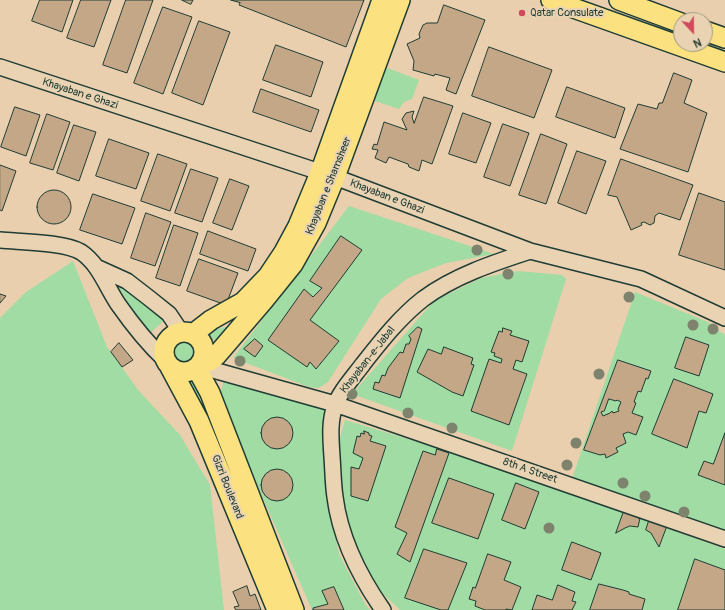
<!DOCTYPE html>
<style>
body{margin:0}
#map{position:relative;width:725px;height:610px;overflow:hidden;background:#eacfae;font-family:Pangolin,sans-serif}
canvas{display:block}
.north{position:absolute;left:673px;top:12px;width:40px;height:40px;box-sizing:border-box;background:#ead3b3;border:1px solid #999780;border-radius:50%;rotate:158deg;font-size:11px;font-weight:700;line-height:16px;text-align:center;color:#1f3d34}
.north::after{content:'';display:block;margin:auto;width:14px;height:18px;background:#d1495b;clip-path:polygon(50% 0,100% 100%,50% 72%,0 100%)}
</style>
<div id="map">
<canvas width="725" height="610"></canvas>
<div class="north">N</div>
</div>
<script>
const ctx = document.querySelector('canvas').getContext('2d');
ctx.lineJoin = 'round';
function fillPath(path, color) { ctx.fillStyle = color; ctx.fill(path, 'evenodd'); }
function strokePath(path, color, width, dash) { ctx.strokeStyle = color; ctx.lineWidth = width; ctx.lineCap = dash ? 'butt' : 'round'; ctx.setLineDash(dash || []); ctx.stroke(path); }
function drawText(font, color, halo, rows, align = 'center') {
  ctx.font = font + ' Pangolin,sans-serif'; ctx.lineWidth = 4; ctx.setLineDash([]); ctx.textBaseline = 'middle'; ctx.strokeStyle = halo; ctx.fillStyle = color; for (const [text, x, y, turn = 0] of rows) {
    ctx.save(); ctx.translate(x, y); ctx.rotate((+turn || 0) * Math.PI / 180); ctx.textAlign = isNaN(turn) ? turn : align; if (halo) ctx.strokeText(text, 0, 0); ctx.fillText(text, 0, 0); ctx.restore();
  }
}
fillPath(new Path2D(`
 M385,67L419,80L412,99L404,102L399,109L372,100Z
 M349,206L494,254L446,263L408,278L381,299L328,382L319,388L309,387L233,358Z
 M73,261L107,347L139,391L180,435L210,485L224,610H0V318L26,292Z
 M518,271L562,275L566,279L512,451L352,394L434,301L481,278Z
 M116,283L168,317L148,335Z
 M635,292L708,322L725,335V531L572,479Z
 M230,326L214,341L207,331Z
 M169 351a13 13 0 1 1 26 0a13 13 0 1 1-26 0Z
 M196,373L200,401L184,377Z
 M225,377L327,408L324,431L328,501L339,554L365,604L370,610H312L219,398Z
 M345,420L458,454L588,500L590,493L617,504L616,510L725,549V610H400L377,588L356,547L344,507L338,445Z`), '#a0dca3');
const building = new Path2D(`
 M40,0H73L62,32L32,21Z
 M81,0H111L94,47L67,38Z
 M126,0H153L127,73L103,65Z
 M182,0H193L191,4Z
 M231,0H364L346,47L239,5L240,3Z
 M444,5L485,20L456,94L446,90L450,78L435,74L434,76L413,70L414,61L407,44L420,38L419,34L423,25L427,23H437Z
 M163,7L192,17L163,94L134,83Z
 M199,21L230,32L203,105L172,93Z
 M276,45L323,62L311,97L263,80Z
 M489,47L552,70L534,118L472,96Z
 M674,73L692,80L684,103L707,113L688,172L620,149L638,104L657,109L659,103H662Z
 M567,87L625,108L615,138L556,117Z
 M261,89L319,110L311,132L253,112Z
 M424,97L453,106L432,164L422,160L419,171L409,167L408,164L389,157L386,163L375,158L378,150L372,149L374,144L377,145L384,122L407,130L402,119L406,113L414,111L412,117L414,123Z
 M15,107L40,115L26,156L1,147Z
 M463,113L491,123L476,163L449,154Z
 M47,114L70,122L53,170L30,163Z
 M503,124L529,133L510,186L484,177Z
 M74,125L96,132L79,181L57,173Z
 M541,134L567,144L546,204L519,195Z
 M109,139L149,153L136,189L96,176Z
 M577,151L606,161L586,214L558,203Z
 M158,154L187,164L170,211L141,201Z
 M621,159L693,185L680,220L659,213L655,216L654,223L650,225L644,222L641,223L642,225L631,230L617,197L608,195Z
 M0,165L16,171L2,211L0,210Z
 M191,169L218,178L202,222L175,213Z
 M230,179L249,186L232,230L213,223Z
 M37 207a17 17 0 1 1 34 0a17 17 0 1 1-34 0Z
 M699,193L725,202V270L679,255Z
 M93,194L135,208L122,244L80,230Z
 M146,213L171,222L155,266L131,258Z
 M174,225L198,233L180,286L156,278Z
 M208,231L256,249L248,271L200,254Z
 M341,236L362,250L310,320L339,341L316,369L310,362L307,367L268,340L304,289L313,297L322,288L310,281Z
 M199,259L238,273L226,305L187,291Z
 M0,294L6,296L0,303Z
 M418,327L422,329L400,398L373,389L375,382L379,383L382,375L385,376L388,368L400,352L403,353L406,344H409L411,339L409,336Z
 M503,328L512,331L510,335L529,341L522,362L516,360L513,369L527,374L509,425L471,411L489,359L501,363L502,359L494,356L495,353L491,352L499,331L502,332Z
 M686,337L709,345L699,376L675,368Z
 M255,339L263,346L255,357L244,349Z
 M119,343L133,360L122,367L111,352Z
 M444,347L473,358L471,364L474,365L463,396L452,392L417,372L428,349L441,354Z
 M618,360L651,371L648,379L646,378L641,392L638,391L634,402L636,403L632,413L643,417L636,435L628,432L623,434L626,443L616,448L618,452L606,458L605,454L600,455L584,450ZM609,399L616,401L617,400L621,402L618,409L619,411L613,413L612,411L610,413L603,416L601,412L604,411Z
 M674,379L713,394L706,413L699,411L687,448L652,434Z
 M261 433a16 16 0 1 1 32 0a16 16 0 1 1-32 0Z
 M364,431L369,433V435L372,436L370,441L386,446L368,501L351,496V467L359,469L363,458L353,453L357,436L360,437L361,433L364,434Z
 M725,433V485L698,475L704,461L713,464Z
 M437,449L449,453L410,562L397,554L407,533L395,527L423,451L435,455Z
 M261 485a16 16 0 1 1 32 0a16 16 0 1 1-32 0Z
 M449,478L494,494L478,539L432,523Z
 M516,483L539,492L525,529L502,520Z
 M624,511L637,515L638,518H640L638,527L630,526L625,528L616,533Z
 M649,521L668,523L659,547L651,533L646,530Z
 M572,542L601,553L591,580L562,570Z
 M424,549L467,563L448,610H441L405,598Z
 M488,554L511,562L504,580L521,587L512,610L506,609V610H485L475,606L476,601L469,599L473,587L475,588Z
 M695,559L725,570V610H678Z
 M599,584L623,590L629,592V594L645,599L642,610H590Z
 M558,585L575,592L572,601L576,602L572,610H532L537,595L552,600Z
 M247,586L250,596L255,594L261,610H236L234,607L239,606L233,592Z
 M334,587L344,610H313V608L328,604L322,591Z`);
fillPath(building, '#c4a786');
strokePath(building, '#1f3d34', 1);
const minor = new Path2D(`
 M0,67L335,177L530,251L641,279L725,318
 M0,240C20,242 65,242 81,252C99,264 106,286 118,304C132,324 147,343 165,360
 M96,267L127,281L149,298L169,314L181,332
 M199,366L335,404L725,539
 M383,610C360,577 340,537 335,497C333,484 333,470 332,457C331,440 329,422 335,406C338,394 355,375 363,364C381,341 400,317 423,299C454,276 493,263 530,251`);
const major = new Path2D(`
 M551,0L725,62
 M619,0L681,23
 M705,31L725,38
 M164 352a20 20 0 1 1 40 0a20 20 0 1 1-40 0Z
 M193,334L211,320L243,302L268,276L284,252L298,226L320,173L382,0
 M201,364L210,361L216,356L264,300L293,264L316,223L335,177L400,0
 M170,367L199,421L277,610
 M197,369L210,393L294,610`);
strokePath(minor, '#1f3d34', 18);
strokePath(major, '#1f3d34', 22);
strokePath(minor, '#ead3b3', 15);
strokePath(major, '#fbe180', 19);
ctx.fillStyle = '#7e836e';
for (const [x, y] of [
 [477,250],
 [508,274],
 [629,297],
 [693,325],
 [713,329],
 [240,361],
 [599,374],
 [352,394],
 [408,413],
 [452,428],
 [576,443],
 [567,465],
 [623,483],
 [645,496],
 [684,512],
 [549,528]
]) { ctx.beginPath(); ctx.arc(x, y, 5.5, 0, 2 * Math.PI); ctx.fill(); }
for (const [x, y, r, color] of [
 [522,13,4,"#d1495b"]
]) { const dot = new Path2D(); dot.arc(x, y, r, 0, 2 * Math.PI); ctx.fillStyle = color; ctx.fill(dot); strokePath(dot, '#ead3b3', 1.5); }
drawText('11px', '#1f3d34', '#ead3b3', [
 ["Qatar Consulate",530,13]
], 'left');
drawText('11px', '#1f3d34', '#ead3b3', [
 ["Khayaban e Ghazi",80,94,18],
 ["Khayaban e Shamsheer",329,186,-68],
 ["Khayaban e Ghazi",387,197,21],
 ["Khayaban-e-Jabal",368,360,-52],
 ["8th A Street",530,471,19],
 ["Gizri Boulevard",227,487,68]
]);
</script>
